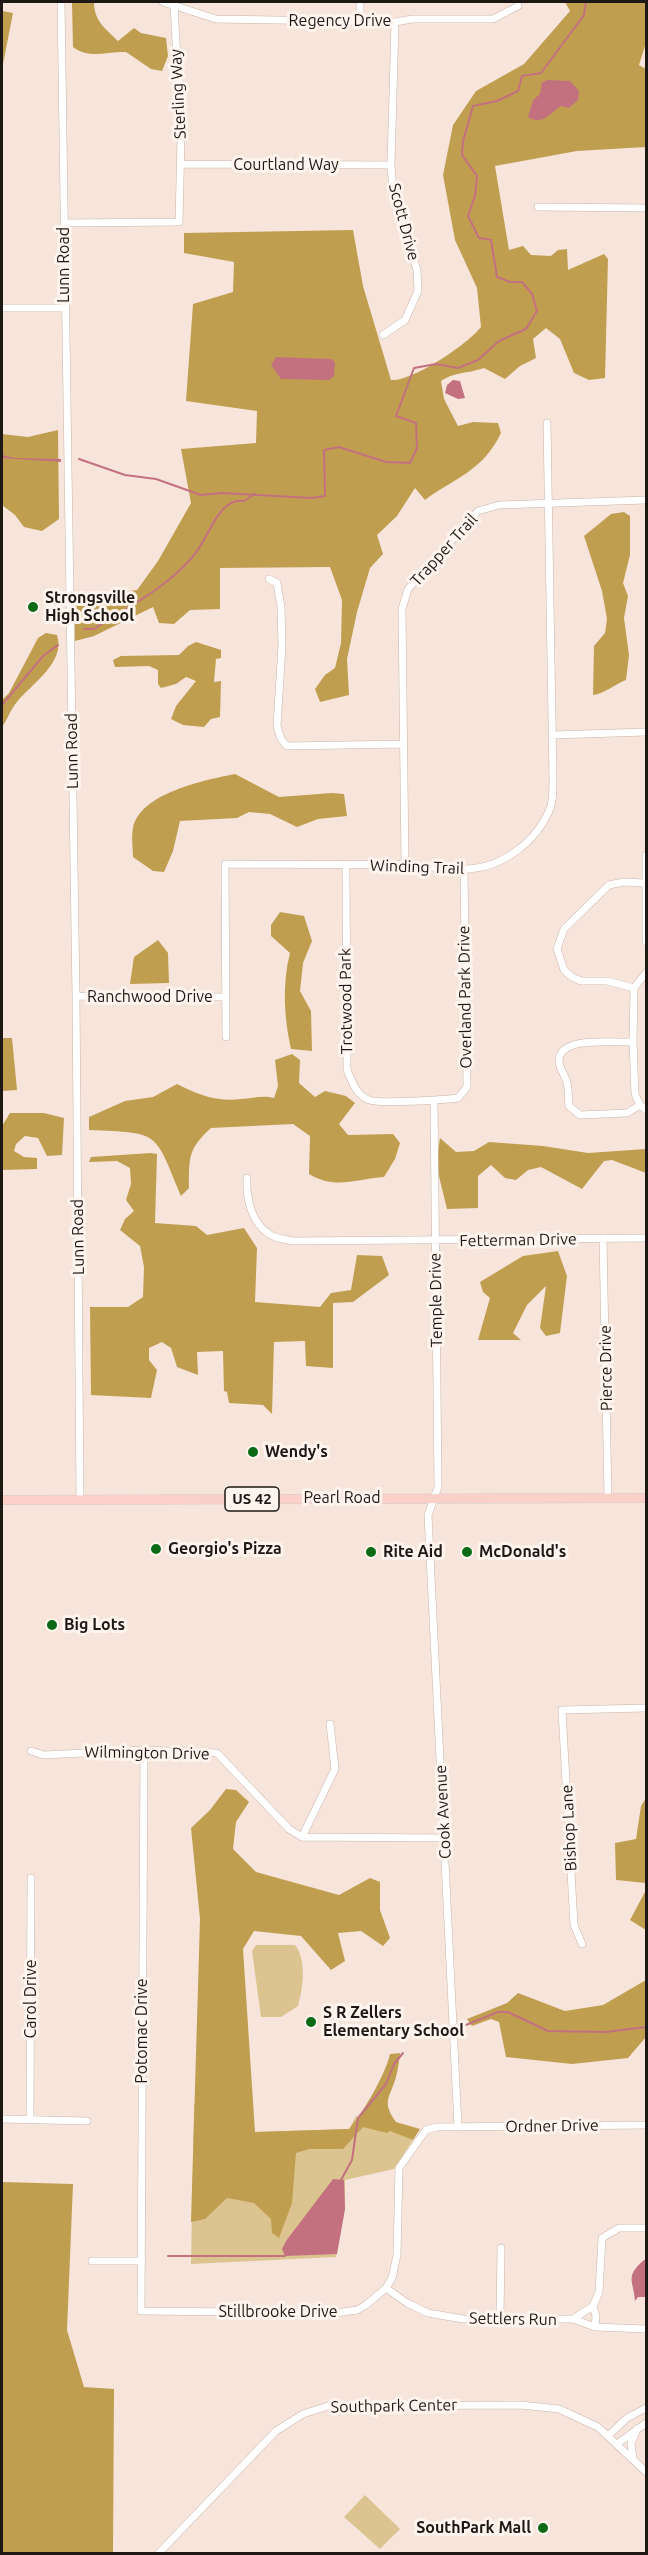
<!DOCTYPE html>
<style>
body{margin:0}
#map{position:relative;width:648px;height:2555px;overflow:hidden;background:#f7e5db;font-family:Ubuntu,sans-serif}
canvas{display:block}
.frame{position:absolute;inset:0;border:3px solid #1e1815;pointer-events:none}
</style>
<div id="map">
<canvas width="648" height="2555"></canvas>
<div class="frame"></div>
</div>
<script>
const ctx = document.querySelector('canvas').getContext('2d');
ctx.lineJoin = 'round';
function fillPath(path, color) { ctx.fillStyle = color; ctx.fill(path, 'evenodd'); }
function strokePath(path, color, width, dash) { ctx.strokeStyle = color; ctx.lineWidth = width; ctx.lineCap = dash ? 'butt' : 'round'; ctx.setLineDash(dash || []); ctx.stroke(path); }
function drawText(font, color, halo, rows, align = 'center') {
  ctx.font = font + ' Ubuntu,sans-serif'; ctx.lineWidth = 6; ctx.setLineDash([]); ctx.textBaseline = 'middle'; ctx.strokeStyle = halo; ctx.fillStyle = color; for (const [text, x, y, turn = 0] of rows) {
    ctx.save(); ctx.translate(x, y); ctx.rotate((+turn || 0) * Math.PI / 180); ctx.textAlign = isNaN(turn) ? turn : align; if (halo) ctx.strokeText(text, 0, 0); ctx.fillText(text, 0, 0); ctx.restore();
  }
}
fillPath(new Path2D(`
 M256,1945H295C307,1960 303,1989 298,2006L281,2017H261L252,1951Z
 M194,2104L255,2132L349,2129L356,2116L413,2140L394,2169L345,2180V2209L336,2257L191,2264Z
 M365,2495L400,2529L380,2549L344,2517Z`), '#dcc490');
fillPath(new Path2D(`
 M78,2H94C94,21 105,28 118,41L134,28L141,33L166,38L168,56L162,71L151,69L126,52C107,51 91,60 73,47L72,3Z
 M565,2H646V43L639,65L646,69V147L577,151L495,166L509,250L523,246L531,255L551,256L558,250L567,249L568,270L604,254L608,259L605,378L589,380L574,373L560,339L546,328L533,339L536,358L520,366L505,379L484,368C467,374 457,371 441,381L444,399L458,426L473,422L498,423L501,433C483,471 456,477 425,500L415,488L397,516L377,535L383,554L370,568L357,612L347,659L349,695L320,702L315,689L325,675L335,668L341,643L342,600L330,567L220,568V609L190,610L174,624L159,623L153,607L94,636L75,641L74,598L137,590L158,561L191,503L181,449L256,443L257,411L186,401L193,304L233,292L234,262L184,253V233L353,230L363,286L391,380C412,382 468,344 481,327L477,288L455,240L443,175L453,125L476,91L524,64L570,11Z
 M2,11L13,13L2,69Z
 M58,430L59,519L42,531L24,527L15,515L2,505V434L28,437Z
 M624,512L630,516V555L623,583L628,596L624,618L629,655L626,680C615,684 604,694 593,695L594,646L605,633L607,619L602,591L584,536L611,514Z
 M46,633L57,635C66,663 31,684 17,702C10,710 8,719 2,727V700L9,693L38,638Z
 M196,642L221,650V658L216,659L214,682L221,681L220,717L211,719L204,727L183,725L171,719L176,706L196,681L186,677L176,684L161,688L158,684V670L149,666L115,667L113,660L121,656L179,655L188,646Z
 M235,774L279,797L332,793L344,794L347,816L318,819L297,827L270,814L249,812L237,818L180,821L173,851L164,872L153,871L133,857C133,848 131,837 133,828C140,793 205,780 235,774Z
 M280,912L304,916L312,941L303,963L300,991L311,1011L312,1051L291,1049C284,1018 282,984 290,953L271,936V925Z
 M158,940L168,953L169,983L130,984L134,957Z
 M2,1038H12L17,1090L2,1091Z
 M292,1054L300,1060L299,1083L315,1097L325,1091L346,1096L355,1103L339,1124L348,1135L393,1134L400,1143L395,1159L384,1177C356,1179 335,1190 309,1174L310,1136L293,1124L211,1128C188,1149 189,1157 189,1188L181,1196C154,1131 161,1133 89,1130V1117L125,1101L153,1097L177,1084C198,1095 217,1102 241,1099C254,1098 262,1095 274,1098L278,1086L275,1060Z
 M10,1113H44L64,1118L62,1155L47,1156L38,1138L25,1136L16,1144L14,1151L24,1157L37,1158V1169L2,1170V1126Z
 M440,1138L456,1152L474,1151L489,1142L543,1146L588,1153L646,1149V1173L612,1160L604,1161L582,1189L541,1167L528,1170L516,1180L505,1178L491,1165L478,1176V1208L447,1209L436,1164Z
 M151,1153L157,1154L155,1223L196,1226L207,1235L244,1228L257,1248L255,1302L320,1307L331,1293L351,1290L357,1255L382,1256L389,1275L353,1302L333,1303V1368L306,1366L305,1341L274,1342L272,1414L263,1405L229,1403L227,1392L224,1391L223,1351L197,1352L198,1375L177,1367L171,1348L162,1342L149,1348V1360L157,1370L151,1398L91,1395L90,1307H128L143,1297L144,1267L140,1246L120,1230L125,1219L134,1211L126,1200L131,1184L130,1168L117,1161L89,1162L91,1157Z
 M558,1251L567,1276L560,1333L546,1336L540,1328L546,1286L527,1305L513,1333L521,1340H478L490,1298L483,1292L480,1282L523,1256Z
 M226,1789L236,1790L249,1802L236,1822L233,1849L256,1872L339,1895L370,1878L380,1882V1910L390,1938L383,1946L361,1931L338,1933L345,1961L331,1970L301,1936L254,1931L243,1949L255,2132L349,2129C362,2114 385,2076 390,2054L400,2053C399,2061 398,2070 396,2077C390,2098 381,2101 396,2122L420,2129L413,2140L390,2131L387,2133L363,2127L343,2149H309L296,2153L292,2203L279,2238L272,2233L271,2219L254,2203L227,2198L205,2219L191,2222L200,1919L191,1828L210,1810Z
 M646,1798V1883L616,1880L615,1843L636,1839L641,1806Z
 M646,1890V1930L630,1920Z
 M646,1980V2037L628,2058L572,2064L506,2057L499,2022L491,2019L472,2026L467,2019L507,2003L518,1993L565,2011L603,2005Z
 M2,2182L73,2184L67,2330L84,2387L114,2389L113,2553H2Z`), '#c09e50');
fillPath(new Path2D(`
 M548,80L570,81L579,91L578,100L569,108L561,106C550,113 543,126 528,117L533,100L540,94L542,82Z
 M276,357L331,359L335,362L334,376L329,380L281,379L271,365Z
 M453,380L460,381L465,398L458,399L445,393L447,385Z
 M2,455L16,458L61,459V462L2,458Z
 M333,2179L344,2180L345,2209L337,2254L285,2256L282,2249L286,2241Z
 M644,2260H646V2297H638L635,2301C634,2281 624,2277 644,2260Z`), '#c3717f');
strokePath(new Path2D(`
 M79,459L125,475L156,479L201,495L222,493L311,498L325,496L324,450L339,447L386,462L410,463L417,448L416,423L396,416L414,368L436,364L458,368L478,360L499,341L526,329L537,311L532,294L522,282H510L497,277L491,240L479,238L468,216L475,196L477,176L462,155L463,141L473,106L497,101L518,91L522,76L541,73L584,15L586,2
 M84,629H94C129,606 167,588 194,555C209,538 218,497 244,501L255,494
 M2,705L43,656L58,645
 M466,2025L498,2012H508L548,2031L606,2032L646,2027
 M341,2180L352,2160L358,2118L386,2084L394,2064L403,2053
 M168,2256H285`), '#c3717f', 2);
const minor = new Path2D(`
 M61,2L76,996L80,1500
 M163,2L216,19L395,22L412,19H493L518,6
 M360,22V2
 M181,164L391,165
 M538,207L646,208
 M64,223L179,222L182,97L178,78L174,4
 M2,308H64
 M383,335L405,320L418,291L417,270L393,191L391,165L395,22
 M269,579L277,583L281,607L282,645L277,726L281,739L287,746L403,744
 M553,735L646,732
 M646,855V942
 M405,864L402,609L408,589L478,511L499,505L646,500
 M346,865L347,1070C352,1081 356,1095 369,1100C382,1104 442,1100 458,1098L467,1087L464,870
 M646,973L634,988L633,1042L635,1094L640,1105L646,1110
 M634,988L607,981H581L572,977L564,970L557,949L564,929L609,885L624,882L645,883
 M76,996L225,997
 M226,1037L225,864C282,864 338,865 395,864C418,864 441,870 464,869C502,869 538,841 551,806C553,798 553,787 553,779L547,423
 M633,1042C615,1043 559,1035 559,1061C559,1069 566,1076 567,1083C569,1090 568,1099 569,1106L580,1115L627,1113L640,1105
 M434,1101L438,1487L428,1515L458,2127
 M247,1178C246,1198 251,1222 269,1234C274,1238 285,1239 292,1241L646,1238
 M603,1238L608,1498
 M144,1750L141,2311L336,2313L357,2310L366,2305L386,2288L392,2278L397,2255L399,2168L426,2130L437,2127L646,2125
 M31,1751L44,1755L144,1750L217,1753L289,1829L302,1837L445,1838
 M302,1837L335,1769L330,1724
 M582,1944L574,1925L562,1710L646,1708
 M2,2119L87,2121
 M30,2120L31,1878
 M92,2261H142
 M386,2288L407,2303L428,2313L463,2319H573L595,2327L646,2329
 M593,2306L596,2316L595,2327
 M500,2319L501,2248
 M573,2319L593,2306L599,2292L602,2238L619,2228H646
 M608,2436L627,2418L646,2408
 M617,2444L646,2423
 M633,2459L631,2443L637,2429
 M158,2554L276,2431L303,2414L328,2406L521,2405L559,2409L598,2427L646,2472`);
const major = new Path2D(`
 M2,1500L646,1498`);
strokePath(minor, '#c7b5ac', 8);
strokePath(major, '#cecccc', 10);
strokePath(minor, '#fff', 7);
strokePath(major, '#fbd0c9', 9);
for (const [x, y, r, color] of [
 [33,607,6,"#0a6a15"],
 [253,1452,6,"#0a6a15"],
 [156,1549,6,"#0a6a15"],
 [371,1552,6,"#0a6a15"],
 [467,1552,6,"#0a6a15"],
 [52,1625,6,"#0a6a15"],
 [311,2022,6,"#0a6a15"],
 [543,2528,6,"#0a6a15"]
]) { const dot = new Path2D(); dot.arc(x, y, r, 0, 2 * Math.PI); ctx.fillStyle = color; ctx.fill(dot); strokePath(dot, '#fff4ee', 2); }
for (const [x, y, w] of [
 [252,1499,54]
]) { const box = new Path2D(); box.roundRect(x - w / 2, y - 12, w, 24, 4.5); ctx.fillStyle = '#fff4ee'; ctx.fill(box); strokePath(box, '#1e1815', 1.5); }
drawText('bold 15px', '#1e1815', null, [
 ["US 42",252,1499]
]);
drawText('16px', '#1e1815', '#fff4ee', [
 ["Regency Drive",340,21],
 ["Sterling Way",178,94,-93],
 ["Courtland Way",286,165],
 ["Scott Drive",404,222,75],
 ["Lunn Road",64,265,-90],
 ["Trapper Trail",444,550,-48],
 ["Lunn Road",72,751,-91],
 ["Winding Trail",417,867,2],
 ["Ranchwood Drive",150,997],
 ["Overland Park Drive",465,997,-91],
 ["Trotwood Park",346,1001,-91],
 ["Lunn Road",78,1237,-91],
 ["Fetterman Drive",518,1240,-1],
 ["Temple Drive",436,1300,-91],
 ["Pierce Drive",606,1368,-91],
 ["Pearl Road",342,1498],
 ["Wilmington Drive",147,1753,1],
 ["Cook Avenue",443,1812,-93],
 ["Bishop Lane",569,1828,-93],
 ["Carol Drive",31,1999,-90],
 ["Potomac Drive",142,2031,-90],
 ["Ordner Drive",552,2126,-1],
 ["Stillbrooke Drive",278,2312],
 ["Settlers Run",513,2319,1],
 ["Southpark Center",394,2406,-1]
]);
drawText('bold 16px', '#1e1815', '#fff4ee', [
 ["Strongsville",45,598],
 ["High School",45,616],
 ["Wendy's",265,1452],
 ["Georgio's Pizza",168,1549],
 ["Rite Aid",383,1552],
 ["McDonald's",479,1552],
 ["Big Lots",64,1625],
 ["S R Zellers",323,2013],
 ["Elementary School",323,2031],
 ["SouthPark Mall",531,2528,"right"]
], 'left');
</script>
